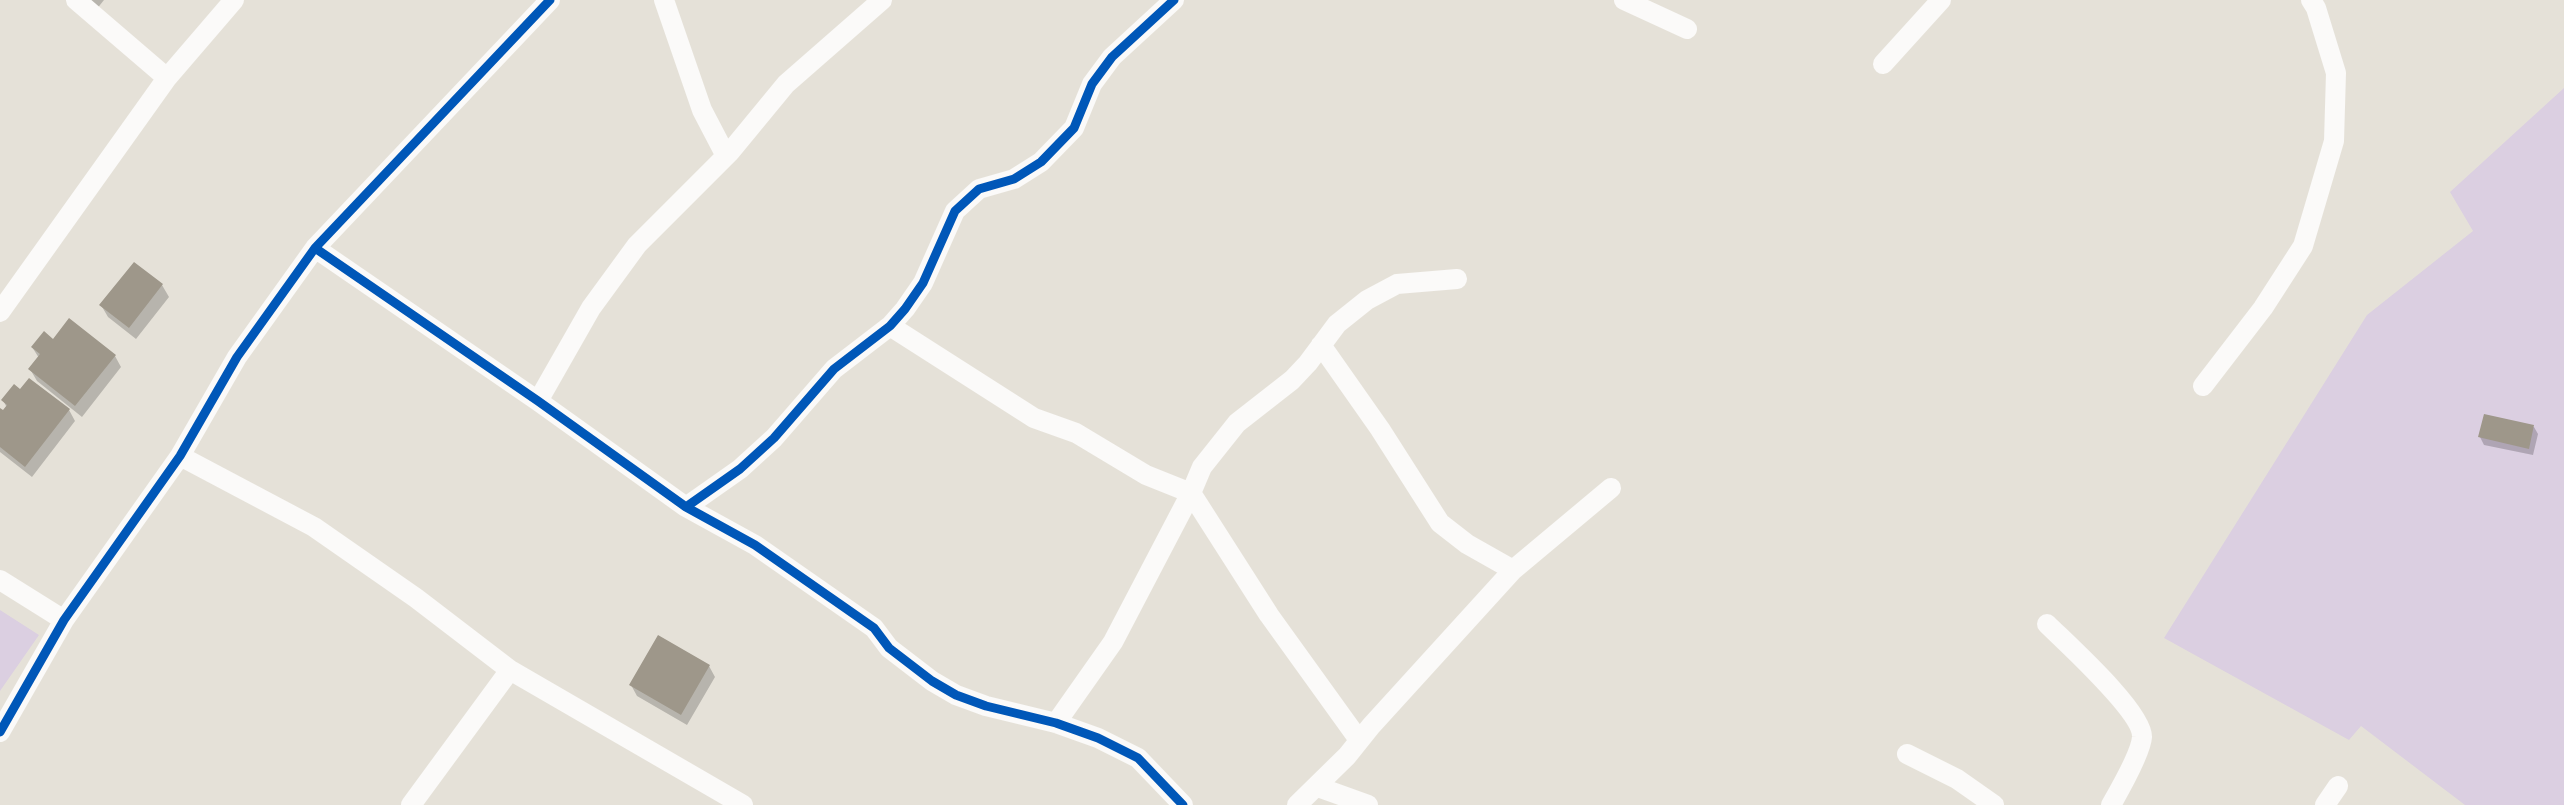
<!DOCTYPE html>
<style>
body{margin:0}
canvas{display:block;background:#e5e1d8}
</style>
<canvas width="2564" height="805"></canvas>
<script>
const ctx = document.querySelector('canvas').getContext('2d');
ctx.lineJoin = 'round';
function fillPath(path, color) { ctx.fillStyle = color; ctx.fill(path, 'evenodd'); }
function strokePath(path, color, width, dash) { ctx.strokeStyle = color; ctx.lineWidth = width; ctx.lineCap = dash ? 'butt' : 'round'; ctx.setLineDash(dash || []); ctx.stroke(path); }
fillPath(new Path2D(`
 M2564,88V805H2465L2361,726L2349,740L2164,638L2367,315L2473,231L2450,192Z
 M0,610L39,635L0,691Z`), '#dbcfe1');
fillPath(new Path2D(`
 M84,0H104L96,10Z
 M134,264L162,285L169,297L136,339L108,317L101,305Z
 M53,341L115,356L121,367L82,417L37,381L30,369L39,358L32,347Z
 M21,391L68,408L75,421L32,477L0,452V410L3,412L7,408L3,400Z
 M2534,427L2538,434L2533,455L2484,445L2480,437Z
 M709,666L715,677L687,725L637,696L631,685Z`), '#0003');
fillPath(new Path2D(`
 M134,262L163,284L129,328L99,305Z
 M69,318L116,355L75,406L28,369L40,354L31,347L44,331L53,339Z
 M29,378L70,409L25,467L0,447V408L3,410L7,405L1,400L14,384L20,389Z
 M2484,414L2534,425L2529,449L2478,437Z
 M658,635L710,665L681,715L629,685Z`), '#9e978a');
strokePath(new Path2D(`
 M76,0L167,78
 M664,0L702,110L726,156
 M1624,0L1687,29
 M1883,64L1941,0
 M315,248L538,401L686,507L755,545L874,628L889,648L932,681L956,695L986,706L1056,723L1098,738L1138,758L1183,805
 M0,312L167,78L234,0
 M890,326L1034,418L1076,433L1146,475L1191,493L1202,467L1237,423L1292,380L1308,363L1337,324L1367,300L1397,284L1457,279
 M1321,345L1380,429L1440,523L1467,544L1513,570
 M2203,386L2263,308L2303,246L2334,141L2336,73L2316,8L2311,0
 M538,401L591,308L637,245L730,152L786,84L882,0
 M180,456L314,527L416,598L510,670L743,805
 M1191,493L1269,615L1359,740
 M686,507L740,469L774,438L834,369L890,326L905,309L923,283L955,211L979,189L1014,179L1041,162L1074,128L1092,84L1112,57L1174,0
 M0,580L64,620
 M2047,624C2067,644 2143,712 2142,737C2141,753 2119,791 2111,805
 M1056,723L1113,642L1191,493
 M0,732L64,620L180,456L237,357L315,248L550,0
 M1907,754L1957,779L1994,805
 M1318,787L1368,805
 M411,805L510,670
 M1297,805L1347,756L1371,726L1513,570L1611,488
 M2325,805L2338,786`), '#fbfaf9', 20);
strokePath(new Path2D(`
 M315,248L538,401L686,507L755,545L874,628L889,648L932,681L956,695L986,706L1056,723L1098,738L1138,758L1183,805
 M686,507L740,469L774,438L834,369L890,326L905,309L923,283L955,211L979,189L1014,179L1041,162L1074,128L1092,84L1112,57L1174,0
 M0,732L64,620L180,456L237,357L315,248L550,0`), '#0057b8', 9);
</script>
